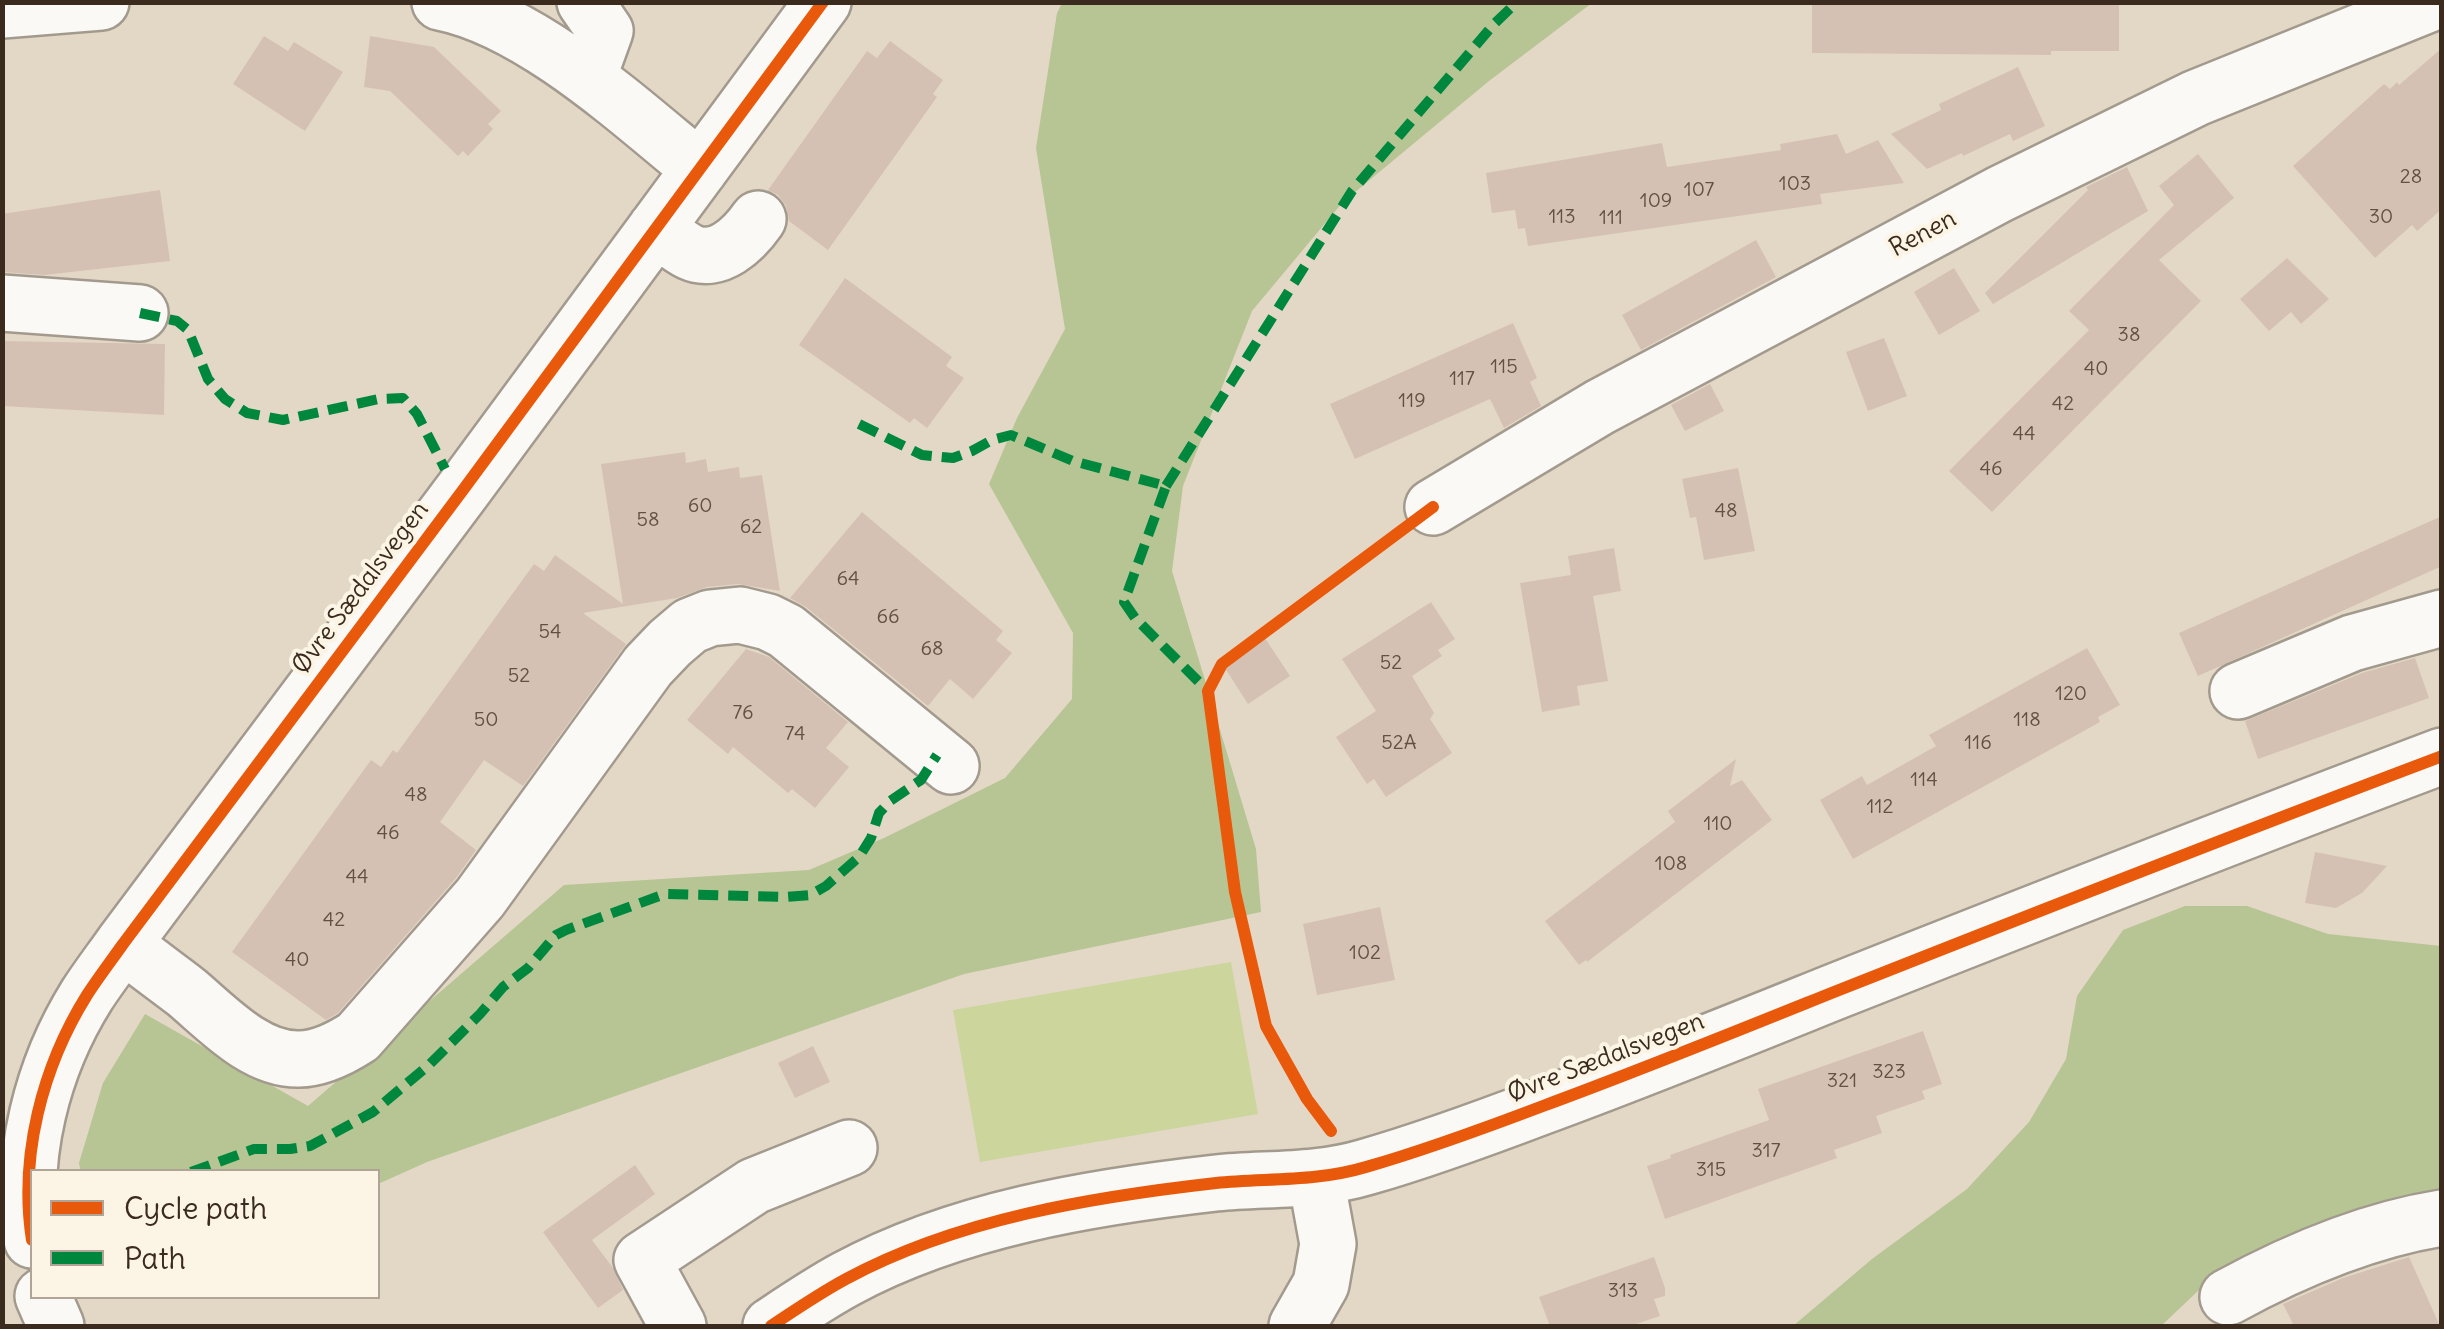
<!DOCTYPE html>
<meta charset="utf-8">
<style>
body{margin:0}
#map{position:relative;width:2444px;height:1329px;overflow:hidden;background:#e3d8c6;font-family:Delius,sans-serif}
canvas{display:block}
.frame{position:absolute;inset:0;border:5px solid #3b2a1e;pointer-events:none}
.legend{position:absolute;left:30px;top:1169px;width:350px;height:130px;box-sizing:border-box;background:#fcf5e5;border:2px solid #afa495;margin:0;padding:12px 18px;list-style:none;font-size:30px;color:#3b2a1e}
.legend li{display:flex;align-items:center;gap:20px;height:50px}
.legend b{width:50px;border:2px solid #afa495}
</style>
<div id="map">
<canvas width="2444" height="1329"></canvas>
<div class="frame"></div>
<ul class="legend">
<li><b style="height:12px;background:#e8590c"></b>Cycle path</li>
<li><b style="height:12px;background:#00873e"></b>Path</li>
</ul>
</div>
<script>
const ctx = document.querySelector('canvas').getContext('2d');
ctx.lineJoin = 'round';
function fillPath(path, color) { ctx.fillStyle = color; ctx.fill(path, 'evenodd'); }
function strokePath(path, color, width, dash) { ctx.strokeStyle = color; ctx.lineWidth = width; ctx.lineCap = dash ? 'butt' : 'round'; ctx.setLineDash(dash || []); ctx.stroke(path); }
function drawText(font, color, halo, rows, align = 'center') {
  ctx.font = font + ' Delius,sans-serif'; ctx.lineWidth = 8; ctx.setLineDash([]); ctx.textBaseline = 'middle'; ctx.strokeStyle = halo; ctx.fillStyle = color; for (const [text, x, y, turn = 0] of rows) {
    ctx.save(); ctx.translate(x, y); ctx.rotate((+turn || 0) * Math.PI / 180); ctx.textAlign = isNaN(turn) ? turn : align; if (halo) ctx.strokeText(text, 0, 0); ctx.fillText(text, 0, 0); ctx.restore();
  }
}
fillPath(new Path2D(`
 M1231,962L1258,1114L980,1162L953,1010Z`), '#cbd59c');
fillPath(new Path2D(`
 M1062,3H1592L1489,81L1342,203L1252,311L1183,486L1172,571L1256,849L1261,912L964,974L427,1162L378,1184V1172H81L79,1163L103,1083L145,1014L308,1106L564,885L809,870L884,838L1005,778L1072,699L1073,633L989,484L1017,418L1065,329L1036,148L1057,13Z
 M2185,906H2247L2328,934L2441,946V1200L2299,1240L2198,1291L2161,1326H1793L1872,1259L1967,1189L2029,1122L2066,1059L2077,996L2123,930Z`), '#b6c593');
fillPath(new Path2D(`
 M1812,2H2119V51H2051V55L1812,53Z
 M264,36L288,51L294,42L343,72L305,131L233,84Z
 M370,36L434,47L501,111L488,124L493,129L468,156L463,151L458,156L390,91L364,87Z
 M890,41L943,80L933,94L937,97L828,250L789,221L786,206L778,195L768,190L867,51L877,58Z
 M2442,48V209L2417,231L2412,225L2375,258L2293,166L2384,84L2390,89L2397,82L2399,85Z
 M2018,67L2045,126L2013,141L2010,134L1963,156L1962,153L1927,169L1891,134L1941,110L1939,104Z
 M1837,134L1846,154L1878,140L1904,183L1820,194L1822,204L1528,246L1525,228L1518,229L1515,210L1492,213L1486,173L1662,143L1667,167L1781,150L1780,144Z
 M2198,154L2234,198L2159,260L2201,301L1992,512L1949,471L2089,330L2069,311L2174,205L2159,186Z
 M2127,167L2148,211L1993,304L1985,293L2088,190L2086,187Z
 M160,190L170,261L44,275L2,272V214Z
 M1756,240L1776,277L1641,350L1622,315Z
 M2287,258L2329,299L2301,324L2291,312L2269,331L2240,299Z
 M1954,268L1980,311L1939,335L1914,292Z
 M845,278L952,357L946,366L964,378L927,428L914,418L910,423L799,345Z
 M1513,323L1537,378L1530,382L1541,406L1504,428L1490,399L1355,459L1330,404Z
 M1884,338L1907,396L1868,411L1846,352Z
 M2,341L165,344L164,415L2,406Z
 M1710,384L1724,411L1685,431L1671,405Z
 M685,452L686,463L706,459L708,472L739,467L740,478L762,475L780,591L738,584L707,587L677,598L583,613L626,644L523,786L484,760L440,822L476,850L456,878L338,1013L326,1020L232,952L371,760L381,767L393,750L397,753L534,564L544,571L555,555L623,604L601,464Z
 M1738,468L1755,551L1704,560L1696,517L1690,518L1682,479Z
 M862,512L1003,631L996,640L1012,653L973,699L950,679L928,706L806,607L790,598Z
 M2442,516V566L2198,676L2179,633Z
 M1614,548L1621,591L1593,596L1608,681L1577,686L1580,705L1542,712L1520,583L1571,575L1568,556Z
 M1431,602L1455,639L1438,650L1442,656L1412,676L1434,713L1430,719L1452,753L1386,797L1374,779L1367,784L1336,737L1376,711L1342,659Z
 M1265,638L1290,676L1248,704L1223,665Z
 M2087,648L2120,705L2098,717L2100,722L1853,859L1820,800L1862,776L1867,785L1936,746L1929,735Z
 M746,649L769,657L848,722L826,748L849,767L815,808L792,789L788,793L733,747L728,754L687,720Z
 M2415,658L2429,698L2258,759L2245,721L2362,673Z
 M1736,759L1730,786L1742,780L1772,820L1587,962L1586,960L1579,965L1545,921L1675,822L1668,811Z
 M2315,852L2387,866L2362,893L2336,908L2305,903Z
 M1380,907L1395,980L1317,995L1303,924Z
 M1923,1031L1942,1084L1922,1091L1925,1099L1876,1116L1882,1133L1834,1150L1837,1158L1665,1219L1647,1166L1671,1158L1670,1155L1769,1120L1758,1089Z
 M813,1046L830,1082L795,1098L778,1063Z
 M635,1165L655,1194L592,1240L613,1268L623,1290L598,1308L543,1232Z
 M1654,1257L1665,1288V1296L1654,1299L1660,1316L1630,1326H1550L1539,1297Z
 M2409,1257L2440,1326H2294L2283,1304L2343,1278Z`), '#d5c1b3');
const minor = new Path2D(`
 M440,2C531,20 629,111 700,169
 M585,2L605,31L588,78
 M2,10L101,2
 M656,228C667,236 679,247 690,252C718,265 744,239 758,219
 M2,303L140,313
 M1433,507L1600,407L2000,194L2196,98L2434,2
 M2238,691L2352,643L2442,618
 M123,944C143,960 165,976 186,992C217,1018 255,1060 299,1059C320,1059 341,1048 358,1037L480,898L648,666L670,643L690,626L710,618L740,615L768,622L786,631L951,766
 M32,1240C19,1157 42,1067 87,995C98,978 111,961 123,944L463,490L823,2
 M43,1296L56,1326
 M2228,1297C2294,1261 2367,1230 2442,1218
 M678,1326L642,1260L754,1186L849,1148
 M771,1326C795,1310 820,1293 846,1279C957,1219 1092,1197 1216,1183C1266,1178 1316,1182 1366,1167C1426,1150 1485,1128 1543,1106C1641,1070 1737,1031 1834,992C2036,912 2238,833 2442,756
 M1297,1326L1321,1284L1328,1244L1316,1178`);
strokePath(minor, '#a39a8e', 60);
strokePath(minor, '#fbf9f6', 55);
strokePath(new Path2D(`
 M140,313L177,321L188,330L208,379L225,399L247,413L283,420L379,399L403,398L417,414L445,469
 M859,424L922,455L953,458L972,451L992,440L1011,435L1073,461L1166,486L1124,602L1135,618L1208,691
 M1166,486L1352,191L1494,24L1517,2
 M191,1172L254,1149H290L310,1146L373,1112L430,1064L480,1014L503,987L528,968L556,935L566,930L665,894L785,897L810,895L826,886L859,857L871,838L879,813L890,801L921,780L937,755`), '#00873e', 10, [20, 10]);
strokePath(new Path2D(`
 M1331,1131L1307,1099L1266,1026L1235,892L1208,691L1222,664L1433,507
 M32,1240C19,1157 42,1067 87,995C98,978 111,961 123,944L463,490L823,2
 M771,1326C795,1310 820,1293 846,1279C957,1219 1092,1197 1216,1183C1266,1178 1316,1182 1366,1167C1426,1150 1485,1128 1543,1106C1641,1070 1737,1031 1834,992C2036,912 2238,833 2442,756`), '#e8590c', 12);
drawText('20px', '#625043', null, [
 ["28",2411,177],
 ["103",1795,184],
 ["107",1699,190],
 ["109",1656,201],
 ["113",1562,217],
 ["30",2381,217],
 ["111",1611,218],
 ["38",2129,335],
 ["115",1504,367],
 ["40",2096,369],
 ["117",1462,379],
 ["119",1412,401],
 ["42",2063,404],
 ["44",2024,434],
 ["46",1991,469],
 ["60",700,506],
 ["48",1726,511],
 ["58",648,520],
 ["62",751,527],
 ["64",848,579],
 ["66",888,617],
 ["54",550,632],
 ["68",932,649],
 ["52",1391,663],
 ["52",519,676],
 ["120",2071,694],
 ["76",743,713],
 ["50",486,720],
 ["118",2027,720],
 ["74",795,734],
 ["52A",1399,743],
 ["116",1978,743],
 ["114",1924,780],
 ["48",416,795],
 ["112",1880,807],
 ["110",1718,824],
 ["46",388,833],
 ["108",1671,864],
 ["44",357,877],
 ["42",334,920],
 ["102",1365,953],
 ["40",297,960],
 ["323",1889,1072],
 ["321",1842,1081],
 ["317",1766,1151],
 ["315",1711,1170],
 ["313",1623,1291]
]);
drawText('25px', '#3b2a1e', '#fcf5e5', [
 ["Renen",1923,234,-28],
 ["Øvre Sædalsvegen",361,588,-53],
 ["Øvre Sædalsvegen",1606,1058,-21]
]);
</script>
